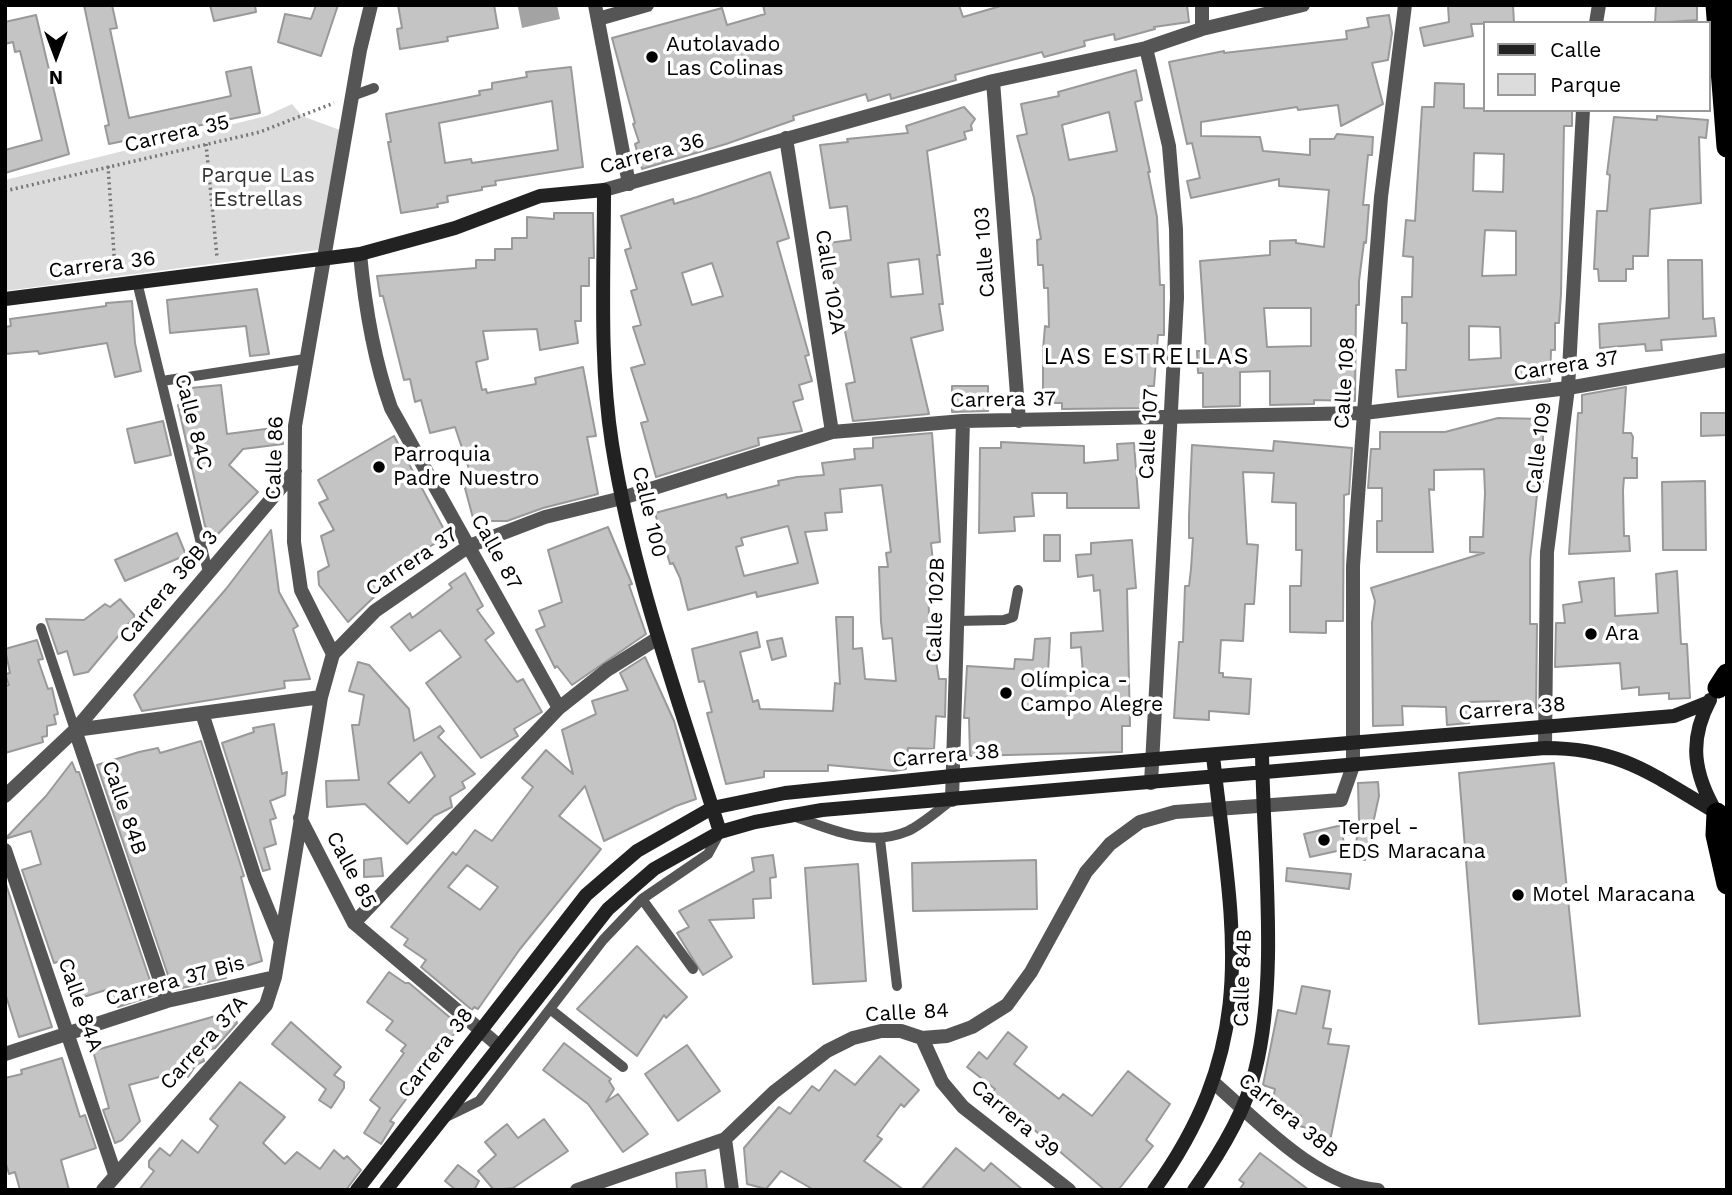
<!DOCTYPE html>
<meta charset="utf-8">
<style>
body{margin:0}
#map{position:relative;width:1732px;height:1195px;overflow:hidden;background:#fff;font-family:"Work Sans",sans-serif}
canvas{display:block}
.frame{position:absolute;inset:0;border:7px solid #000;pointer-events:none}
.legend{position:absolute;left:1483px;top:21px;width:228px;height:91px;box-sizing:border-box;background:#fff;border:2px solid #999;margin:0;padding:9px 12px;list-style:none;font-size:21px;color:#000}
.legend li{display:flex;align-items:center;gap:14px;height:35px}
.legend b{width:35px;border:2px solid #999}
.north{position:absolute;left:21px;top:21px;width:70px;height:70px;-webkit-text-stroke:5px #fff;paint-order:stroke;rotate:180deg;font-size:19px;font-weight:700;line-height:28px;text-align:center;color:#000}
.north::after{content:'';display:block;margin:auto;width:24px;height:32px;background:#000;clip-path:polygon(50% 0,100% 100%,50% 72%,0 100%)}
</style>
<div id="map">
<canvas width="1732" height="1195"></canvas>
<div class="frame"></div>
<ul class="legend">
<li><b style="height:9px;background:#222"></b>Calle</li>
<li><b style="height:19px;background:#dcdcdc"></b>Parque</li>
</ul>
<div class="north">N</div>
</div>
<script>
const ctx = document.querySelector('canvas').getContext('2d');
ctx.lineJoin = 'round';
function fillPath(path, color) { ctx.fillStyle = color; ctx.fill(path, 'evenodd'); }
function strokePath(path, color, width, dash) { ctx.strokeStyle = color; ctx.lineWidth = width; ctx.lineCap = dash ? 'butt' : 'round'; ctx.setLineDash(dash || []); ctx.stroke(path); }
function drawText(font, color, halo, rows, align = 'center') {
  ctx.font = font + ' "Work Sans",sans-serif'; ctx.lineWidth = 7; ctx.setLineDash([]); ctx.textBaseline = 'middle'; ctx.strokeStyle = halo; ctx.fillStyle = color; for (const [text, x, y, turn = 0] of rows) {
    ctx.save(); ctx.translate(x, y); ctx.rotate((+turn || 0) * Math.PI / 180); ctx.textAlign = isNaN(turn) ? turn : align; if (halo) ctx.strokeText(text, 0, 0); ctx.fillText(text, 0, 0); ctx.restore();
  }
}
fillPath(new Path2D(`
 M292,104L302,116L340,130L318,250L5,291V180L266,116Z`), '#dcdcdc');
fillPath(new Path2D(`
 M526,5H557L560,19L522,28L518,7Z`), '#a3a3a3');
const building = new Path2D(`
 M84,5H112L117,28L110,29L129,118L231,96L226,72L251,67L260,113L109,144L105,126L109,125Z
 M210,5H255L256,12L214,21Z
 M316,5H338L321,56L278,42L285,14L311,19Z
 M398,5H494L498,28L447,37L448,41L400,49L397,29L402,28Z
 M763,5H959L963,17L1004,5H1187L1189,22L1154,27L1155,29L1115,40L1114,34L1084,41L1085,46L1044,57L1042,52L955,75L956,80L891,99L890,94L868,101L866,94L793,116L794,120L726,144L642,169L635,144L639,142L633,124L635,123L612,38L722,8L727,25L765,14Z
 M1448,5H1513L1514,23L1471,24L1473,36L1424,46L1420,28L1449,22Z
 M1656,5H1697V20L1655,23Z
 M36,15L69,154L5,173V150L42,140L20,51L15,52L13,42L5,44V22Z
 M1389,15L1392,33L1388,60L1372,63L1383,104L1341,126L1338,105L1298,110L1297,107L1201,122V136L1260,137L1263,151L1310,155V139H1334L1337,134L1373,137L1372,155H1368L1363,205H1369L1366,243L1364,242L1359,281V305H1356L1355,401L1314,400V404L1270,405V371L1240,372V406L1203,407V373H1198L1197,351H1206L1200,261L1270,255V241L1296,240V243L1324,247L1329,190L1279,186V179L1191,198L1187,181L1200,178L1192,143L1187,144L1169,62L1224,51V53L1347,39L1346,31L1369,27L1367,18ZM1264,308H1311V346L1267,347Z
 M571,67L583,167L495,181L496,185L482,187V190L447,196L448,202L437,204L438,207L401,213L388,142H391L386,114L480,95L479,91L492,89V83L527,77L526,72ZM552,101L558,150L472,163L471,159L445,163L439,123Z
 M1136,70L1142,100L1135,102L1150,172H1148L1157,217L1160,285H1164V335H1158L1154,386H1148V408L1062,409V403H1043V350L1045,326L1049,327L1048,288H1044L1043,265H1038L1037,240L1041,239L1034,198L1017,136L1027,134L1021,104L1059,96L1058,92ZM1109,112L1117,151L1069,160L1062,125Z
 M1435,83L1464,84V108L1572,110V126H1564L1561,294L1559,323H1555V350H1551L1550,381L1398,397L1396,370H1406L1407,323H1402V297H1412L1413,257L1403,256L1406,220L1415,221L1422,107H1434ZM1474,153L1504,154L1503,192L1473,191ZM1485,230L1516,231V275L1482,276ZM1469,326L1500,327L1501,358L1469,360Z
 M964,107L975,119L971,125L972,130L964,132L966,139L927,151L940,255H937L943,304H939L943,330L911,338L929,414L853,421L846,384L855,382L844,326H840L828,243L851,240L847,206L830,208L820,145L848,142L847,139L908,133L906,126ZM919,259L923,294L891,297L888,263Z
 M1657,116L1708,120L1706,138L1699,137L1701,203L1650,209L1648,256H1633V269H1626V281H1599L1598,269H1594L1597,211H1607L1610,175L1607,174L1614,117L1657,120Z
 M770,172L789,238L777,242L809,355L805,356L812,381L799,385L803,399L793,402L802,431L758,438L759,445L656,477L641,423L648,421L631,368L645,364L633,327L641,325L631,291L637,289L625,250L631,248L621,216L673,199L674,204L697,197ZM712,263L723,296L692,305L682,273Z
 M554,213H593L594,258H589V286H581V321H575L578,343L540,350L537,329L483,331L488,359L476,362L482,390L486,389L487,393L536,384L535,378L583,367L596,436L587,437L598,494L543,508L507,521H485L484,516L473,518L462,477L471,475L455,427L430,433L421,400L415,402L410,379L404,380L383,296H380L377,276L476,268V260H495V249H512V238H527V217L554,219Z
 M1668,260H1702L1703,319L1714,318L1716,336L1661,340L1662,350L1646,351L1645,344L1600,348L1599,324L1669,318Z
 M257,289L269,354L250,356L246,326L170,333L167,300Z
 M132,301L135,343L141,371L115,377L107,343L39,354L38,351L5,354V327L11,326L10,319L106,306V303Z
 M221,385L227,434L281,427L283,444L243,449L229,465L258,492L216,536L205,526L178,405H182L180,389Z
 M952,386H988V411L952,412Z
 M1626,387L1623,433H1631L1633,437L1632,458H1637V478H1624L1623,490L1624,536H1629L1630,551L1569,554L1578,413H1582V395Z
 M1701,413H1726L1727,435L1701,436Z
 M1498,418L1543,419V483H1540L1537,495L1530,560V624H1537L1536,713H1515L1514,705L1500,706L1499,701L1469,702V723L1447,725L1446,707L1402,706L1403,725L1373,726L1372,623L1375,601L1371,588L1484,553L1470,552V537H1483L1485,493L1484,469L1434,470V490L1429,489L1433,552H1377V521H1382V488H1368L1371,449H1380V432H1445Z
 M163,421L171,455L135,463L127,429Z
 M932,433L940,542L931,543L934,571H928L929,619L939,679H946L945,717L936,716L934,749L908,748L906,769L894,771L828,765V771H764V777L726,784L707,713L712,712L704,681L699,682L692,649L757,632L760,647L740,652L753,702L758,700L760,709L833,711L835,683L840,684L836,617H853V649L862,648L865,679L896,681L892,638L883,639L881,622L879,567H888L886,553L891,552L882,485L840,489L842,512L825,513L827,530L805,532L818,583L757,597L756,592L688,610L680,578L673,563L670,564L655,513L726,494L727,498L779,485L778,481L797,477L824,475L822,463L855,459L854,449L873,448V438ZM788,526L798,563L744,576L736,547L743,545L741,538Z
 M394,436L447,535L396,570L399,573L348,622L319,585L318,572L329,566L321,536L334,530L319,503L328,499L318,480Z
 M1274,441L1352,448L1349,494L1344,495L1343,621H1326V633L1290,632V586H1301L1302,550H1296V503L1272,502L1274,473L1243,472L1247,544L1258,545L1254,604H1245L1243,641L1221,640L1219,673H1223V677L1251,679L1249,714L1209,711V720L1174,718L1179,642H1183L1185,586H1189L1191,569L1193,538H1189V516L1192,445L1273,451Z
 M1001,442L1084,446V463L1118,460L1117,444L1134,443L1139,508H1067V493H1032L1034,516L1014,517L1015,531L979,533L980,448H1001Z
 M1705,481L1706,550H1663L1662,482Z
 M608,527L632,584L629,585L646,634L572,685L557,666L555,668L536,630L545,626L539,611L562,602L548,550Z
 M271,530L279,592L298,626L293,629L310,679L284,681L285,688L142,711L134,695L226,589Z
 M177,533L186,555L125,581L115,560Z
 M1044,535H1060V561H1044Z
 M1132,540L1136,588L1127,589L1130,726H1122V752L970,756L969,718H964L967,666L1014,669L1015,659L1033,660L1035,639L1050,638L1047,689H1084L1081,647L1071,648V633L1103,631L1100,590L1094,591L1093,575L1078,577L1076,555L1091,554V543Z
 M1677,571L1681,644H1687L1690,698L1669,699V693L1639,695V687L1622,689L1620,663L1555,667L1556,623H1565L1563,605L1582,602L1579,582L1614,578L1615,616L1658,613L1656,574Z
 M465,573L483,606L477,610L494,633L485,640L517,682L523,679L542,712L514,729L518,736L481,758L426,683L461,657L440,630L410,651L391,627L410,613L412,618L452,588L449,584Z
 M120,599L135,616L88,672L74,675L67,651L58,654L46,619L84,620L105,604L110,607Z
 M782,638L786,656L772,660L767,641Z
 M37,640L43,659L38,660L48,689L52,688L58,714L54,715L56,724L47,726V736L42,737L43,742L5,753V686L9,685L5,674L10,673L5,649Z
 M645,657L674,721L696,799L676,806L604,841L585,786L559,816L601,849L520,949L478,1009L474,1007L472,1010L421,967L426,960L404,945L408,939L391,927L453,852L456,855L475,830L492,841L533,787L522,778L546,750L573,774L562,730L596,714L592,701L628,690L620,673ZM467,865L498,887L480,910L448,887Z
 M358,662L369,665L409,709L414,741L440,726L444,731L438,737L475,774L462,782L465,788L450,797L452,807L434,816L407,844L365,804L327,807L326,781L359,780L352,725H359L364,695L349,691ZM421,752L435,776L409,803L388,783Z
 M274,724L282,774L287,772L285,795L270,801L276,818L270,820L276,844L264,848L270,869L263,871L222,743L254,732L253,728Z
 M201,741L244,876L241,877L262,961L224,973L226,978L173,990L97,765L139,752L158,748L160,753Z
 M72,762L76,772H79L155,995L118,1007L112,988L74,1000L61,961L54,963L22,870L41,864L31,831L5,839L46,796Z
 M1554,763L1580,1016L1479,1024L1459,773Z
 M1378,782L1379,796L1365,860L1355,859L1357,835H1342L1346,849L1310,857L1304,834L1359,821L1358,783Z
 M773,855L776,877L770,878L771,898L753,899L754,918L709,920L732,957L703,975L677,933L689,927L679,911L754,871L752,858Z
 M381,858L383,876L364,877V860Z
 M1036,860L1037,909L913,911L912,863Z
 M858,864L866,981L813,984L805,868Z
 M1287,868L1351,874L1349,889L1286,881Z
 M5,881L52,1027L19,1037L5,993Z
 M637,946L687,997L666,1018L664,1015L637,1056L577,1009Z
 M389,972L405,983H409L460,1026L390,1121L394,1123L381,1144L364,1133L380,1108L370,1100L404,1053L401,1051L406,1045L386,1030L393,1021L367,1002Z
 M1302,986L1330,991L1323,1028L1331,1029L1328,1044L1349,1046L1330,1141L1311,1136L1312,1129L1299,1126L1301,1116L1271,1110L1275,1089L1263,1085L1278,1010L1296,1014Z
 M233,1011L237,1023L215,1048L201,1052L204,1061L196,1065L188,1077L186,1070L129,1085L140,1121L122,1140L115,1143L103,1110L109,1108L93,1051Z
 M291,1022L341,1067L334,1075L344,1082V1088L331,1108L319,1100L326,1089L272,1044Z
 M1008,1032L1027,1047L1014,1064L1059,1099L1063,1094L1092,1116L1128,1071L1170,1104L1146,1140L1153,1146L1119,1189L1105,1190L1032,1128L1030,1131L988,1099L995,1089L967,1067L979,1052L987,1059Z
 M564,1043L611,1079L609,1081L614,1089L606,1102L618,1094L648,1134L623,1152L588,1104L543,1070Z
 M687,1045L720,1091L678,1121L645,1074Z
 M880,1056L919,1090L904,1107L901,1104L877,1136L882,1139L864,1161L904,1190H814L781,1171L766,1189L747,1184L744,1148L779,1107L790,1114L812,1086L819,1091L835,1070L855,1085Z
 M62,1058L80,1117L85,1115L96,1148L61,1160L69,1190H20L15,1172L9,1174L5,1161V1078L22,1074L21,1070Z
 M240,1082L285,1117L263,1143L285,1164L297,1152L320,1169L334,1150L344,1159L347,1156L361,1170L346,1190H139L154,1171L149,1167V1161L160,1148L170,1156L182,1140L198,1153L218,1126L210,1119Z
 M544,1119L568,1151L513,1188L494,1190L478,1171L496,1155L485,1142L507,1124L518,1138Z
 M956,1148L984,1171L991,1163L1023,1190H921Z
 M1260,1153L1309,1190H1239L1244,1183L1239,1180Z
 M458,1165L479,1181L474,1190H456L445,1181Z
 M705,1170L707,1190H677L676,1173Z`);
fillPath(building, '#c4c4c4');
strokePath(building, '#999', 2);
strokePath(new Path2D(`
 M206,144L217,257
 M108,166L115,268
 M5,191L260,132L334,103`), '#777', 3.5, [2, 3.5]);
strokePath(new Path2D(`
 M352,96L374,88
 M137,282L208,572
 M162,381L305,359
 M957,621L1004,620L1013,617L1018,590
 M41,628L75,730
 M793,816C831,829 868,848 908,831C923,824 938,810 952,800
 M880,839L897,986
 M642,899L693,969
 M550,1009L623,1067
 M442,1119L479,1101L603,940L642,899L708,854L720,832`), '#555', 10);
strokePath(new Path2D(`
 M595,5L629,184
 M1202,5V29
 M598,19L647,5
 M1596,23L1599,5
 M1146,48L1169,146L1176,229L1177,298L1151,783
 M993,81L1019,421
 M786,138L832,432
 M604,190L993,81L1146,48L1202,29L1303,5
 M360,254C365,307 373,357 391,408L559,708
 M333,654L301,590L294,542L295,426L360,50L371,5
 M202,713L255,878L280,939
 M1545,748L1547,552L1568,388L1583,110
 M5,796L75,730L321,697
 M952,800L963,421
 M300,818L354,923L498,1045
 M5,850L115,1174
 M354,923L559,708L607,670L658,638
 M167,1001L75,730L295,471
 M922,1038L942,1082L963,1107L1069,1190
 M5,1054L167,1001L275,977
 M1214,1083C1259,1122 1317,1185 1378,1190
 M725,1139L732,1190
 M103,1190L266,1005L275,977L321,697L333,654L375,611L469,546L545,517L622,498L832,432L963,421L1364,413L1568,388L1727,360
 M577,1190L725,1139L774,1092L827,1051L853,1038L881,1031H901L922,1038L947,1036L972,1027L1007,1005L1031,972L1086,872L1110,844L1140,822L1175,812L1341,800L1353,766V566L1364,413L1381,197L1405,5`), '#555', 14);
strokePath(new Path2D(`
 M5,299L360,254L455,228L540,196L604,190C604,274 599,361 612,444C633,577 680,704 720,832
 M1710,700C1688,741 1694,774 1716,812
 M357,1190L586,895L637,851L712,808L785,793L952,776L1674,716L1709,702
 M386,1190L608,909L654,869L720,832L755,822L822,810L1545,748C1622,748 1654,776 1717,813
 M1154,1190C1263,1039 1232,927 1213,756
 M1194,1190C1219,1155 1245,1113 1255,1071C1279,977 1263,850 1262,751`), '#222', 14);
strokePath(new Path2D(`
 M1716,5L1727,147
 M1718,688L1727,674
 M1717,813L1716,835L1727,884`), '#000', 21);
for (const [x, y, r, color] of [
 [652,57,7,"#000"],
 [379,467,7,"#000"],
 [1591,634,7,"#000"],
 [1006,693,7,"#000"],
 [1324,840,7,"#000"],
 [1518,895,7,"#000"]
]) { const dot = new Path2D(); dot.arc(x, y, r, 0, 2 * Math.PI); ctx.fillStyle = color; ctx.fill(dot); strokePath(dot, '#fff', 2.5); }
drawText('21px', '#000', '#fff', [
 ["Autolavado",666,45],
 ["Las Colinas",666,69],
 ["Parroquia",393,455],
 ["Padre Nuestro",393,479],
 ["Ara",1605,634],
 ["Olímpica -",1020,681],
 ["Campo Alegre",1020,705],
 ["Terpel -",1338,828],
 ["EDS Maracana",1338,852],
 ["Motel Maracana",1532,895]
], 'left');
drawText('21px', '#000', '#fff', [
 ["Carrera 35",177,134,-13],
 ["Carrera 36",652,154,-15],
 ["Calle 103",985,252,-94],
 ["Carrera 36",102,265,-7],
 ["Calle 102A",830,282,81],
 ["Carrera 37",1566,366,-9],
 ["Calle 108",1345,383,-86],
 ["Carrera 37",1003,400,-1],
 ["Calle 84C",193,422,76],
 ["Calle 107",1149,434,-87],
 ["Calle 109",1539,448,-83],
 ["Calle 86",275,458,-88],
 ["Calle 100",649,512,77],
 ["Calle 87",496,552,61],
 ["Carrera 37",412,562,-34],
 ["Carrera 36B 3",169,587,-50],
 ["Calle 102B",936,610,-88],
 ["Carrera 38",1512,709,-5],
 ["Carrera 38",946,756,-5],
 ["Calle 84B",124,808,71],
 ["Calle 85",351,870,62],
 ["Calle 84B",1243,978,-88],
 ["Carrera 37 Bis",175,981,-15],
 ["Calle 84A",80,1005,71],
 ["Calle 84",907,1013,-3],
 ["Carrera 37A",204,1043,-48],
 ["Carrera 38",436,1053,-52],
 ["Carrera 38B",1288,1116,39],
 ["Carrera 39",1015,1119,40]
]);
drawText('21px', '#333', '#fff', [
 ["Parque Las",258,176],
 ["Estrellas",258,200]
]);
ctx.letterSpacing = '2px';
drawText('23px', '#000', '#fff', [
 ["LAS ESTRELLAS",1147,357]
]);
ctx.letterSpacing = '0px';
</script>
